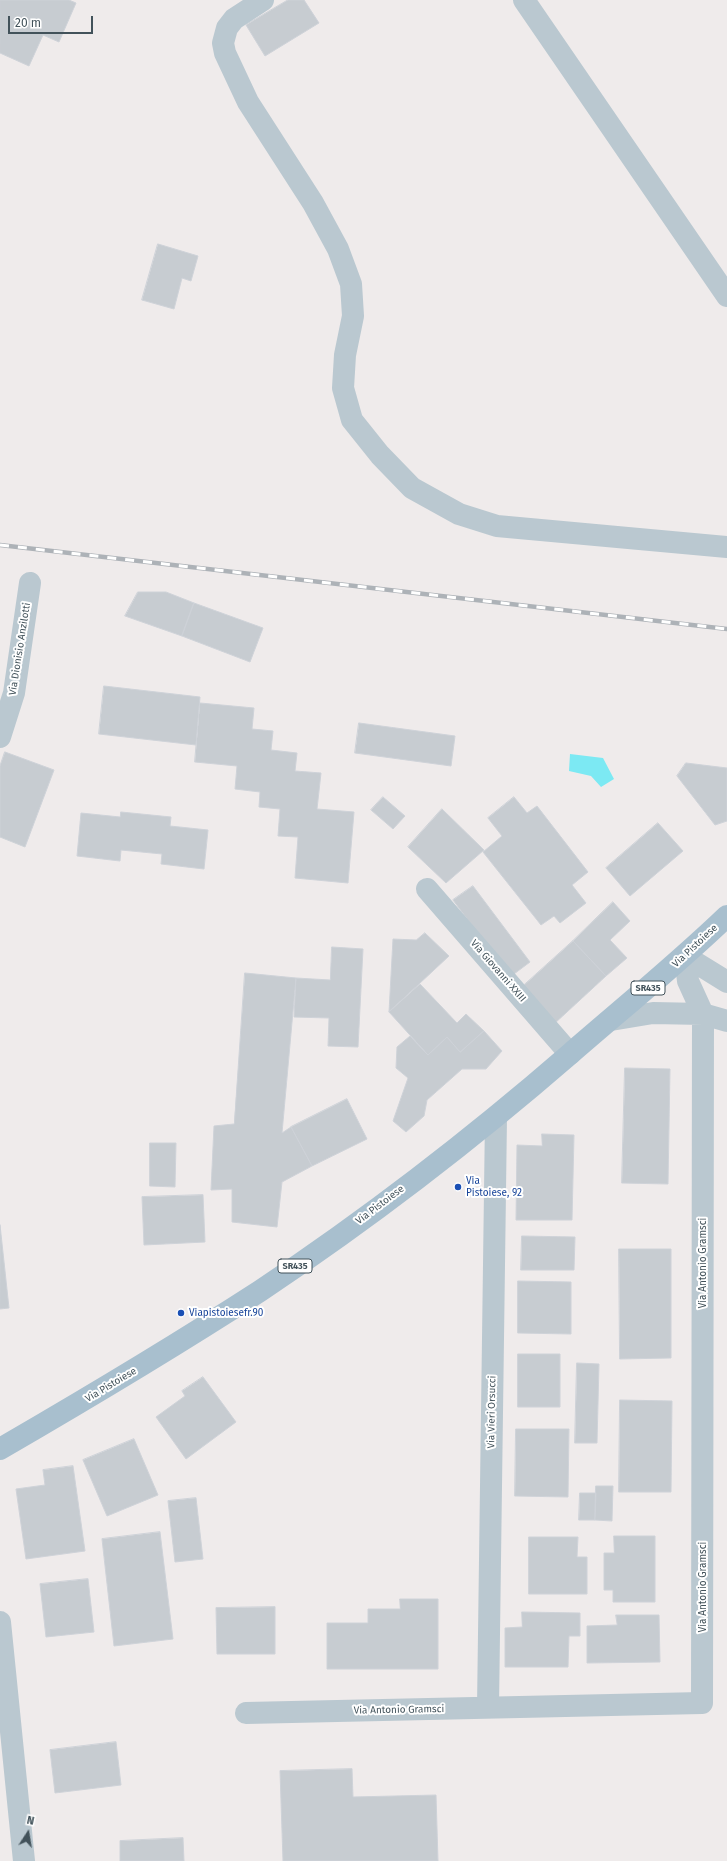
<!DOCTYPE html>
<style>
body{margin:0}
#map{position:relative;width:727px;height:1861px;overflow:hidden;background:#efebeb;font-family:"Fira Sans",sans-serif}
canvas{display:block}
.north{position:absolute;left:8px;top:1813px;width:40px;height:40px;-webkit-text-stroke:3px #fff;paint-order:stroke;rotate:12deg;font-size:11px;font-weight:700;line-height:16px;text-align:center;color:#42525a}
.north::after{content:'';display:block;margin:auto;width:14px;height:18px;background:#42525a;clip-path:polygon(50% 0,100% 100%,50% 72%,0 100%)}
.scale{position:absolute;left:8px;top:16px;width:85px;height:18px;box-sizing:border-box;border:2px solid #42525a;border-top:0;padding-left:5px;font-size:12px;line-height:14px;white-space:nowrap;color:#42525a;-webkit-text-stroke:3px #fff;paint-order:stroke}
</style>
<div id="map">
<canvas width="727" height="1861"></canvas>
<div class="north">N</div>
<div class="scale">20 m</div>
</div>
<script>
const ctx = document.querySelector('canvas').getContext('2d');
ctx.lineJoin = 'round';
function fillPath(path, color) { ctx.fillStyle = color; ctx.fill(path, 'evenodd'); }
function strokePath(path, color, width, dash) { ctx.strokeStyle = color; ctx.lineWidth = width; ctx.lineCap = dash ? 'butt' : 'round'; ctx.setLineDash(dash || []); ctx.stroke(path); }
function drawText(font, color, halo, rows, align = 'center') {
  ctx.font = font + ' "Fira Sans",sans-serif'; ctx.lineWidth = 4; ctx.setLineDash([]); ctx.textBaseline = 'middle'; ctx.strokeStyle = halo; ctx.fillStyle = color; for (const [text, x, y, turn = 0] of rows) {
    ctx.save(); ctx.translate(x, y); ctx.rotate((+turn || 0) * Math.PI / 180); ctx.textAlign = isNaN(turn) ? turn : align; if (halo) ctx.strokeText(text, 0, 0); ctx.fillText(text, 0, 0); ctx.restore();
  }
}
fillPath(new Path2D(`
 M570,754L603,758L614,779L601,787L591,776L569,771Z`), '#7ce9f3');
const building = new Path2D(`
 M0,0H69L76,3L59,42L43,35L29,66L0,53Z
 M288,0H304L319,23L265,56L246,25Z
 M158,244L198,256L191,281L182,278L174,309L142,300Z
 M138,592H166L194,603L182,636L125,616Z
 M194,603L263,628L250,662L182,636Z
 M104,686L200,697L196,745L99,734Z
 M200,703L254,708L252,729L273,731L271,750L297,753L295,771L321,773L317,809L354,812L348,883L295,878L298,837L278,836L280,809L259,807L260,792L235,789L237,766L195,762Z
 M359,723L455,736L451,766L355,753Z
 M5,752L54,770L25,847L0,837V766Z
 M686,763L727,768V821L715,825L677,776Z
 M383,797L405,816L393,829L371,810Z
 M514,797L527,813L537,806L588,872L572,885L586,903L560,923L554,916L541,925L483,852L502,836L488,818Z
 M442,809L484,850L446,883L408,847Z
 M121,812L171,817L170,826L208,830L204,869L161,864L162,854L121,850L120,861L77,856L81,813L120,817Z
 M658,823L683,851L630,896L606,868Z
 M473,886L530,962L510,977L453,900Z
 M613,902L630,921L610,940L627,958L606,976L573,941Z
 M425,933L449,956L389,1012L393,939L416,940Z
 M573,941L606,976L554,1024L521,988Z
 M332,947L363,949L358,1047L328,1046L329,1018L294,1017L296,978L330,980Z
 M245,973L296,978L282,1133L291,1127L312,1166L282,1182L277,1227L232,1222V1189L211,1190L214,1126L234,1124Z
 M420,984L457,1023L466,1014L484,1031L460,1052L447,1037L428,1055L389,1012Z
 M484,1031L502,1051L486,1069H462L427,1100L424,1116L406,1132L393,1121L408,1078L396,1068L397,1047L410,1036L428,1055L447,1037L460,1052Z
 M625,1068L670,1069L668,1184L622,1183Z
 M347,1099L367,1139L312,1166L291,1127Z
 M542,1134L574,1135L572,1220H516L517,1145L542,1146Z
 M150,1143H176L175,1187L150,1186Z
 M203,1195L205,1242L144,1245L142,1197Z
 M0,1225L9,1308L0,1309Z
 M522,1236L575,1237L574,1270H521Z
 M619,1249H671V1358L620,1359Z
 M518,1281L571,1282V1334L518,1333Z
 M518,1354H560V1407H518Z
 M577,1363L599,1364L597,1443H575Z
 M203,1377L236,1422L186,1459L156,1417L185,1396L182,1391Z
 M620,1400L672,1401L671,1492H619Z
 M516,1429H569L568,1497L515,1496Z
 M134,1439L158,1495L107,1516L83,1460Z
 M73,1466L85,1551L26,1559L16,1489L45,1485L43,1470Z
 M596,1486H613L612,1521L595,1520Z
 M580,1493H596L595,1520H579Z
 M196,1498L203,1559L175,1562L168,1501Z
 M160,1532L173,1639L114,1646L102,1539Z
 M614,1536H655V1602H613V1590H604V1553H614Z
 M529,1537H578L577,1557H587V1594H529Z
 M88,1579L94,1632L46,1637L40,1584Z
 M400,1599H438V1669H327V1623H368V1609H400Z
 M275,1607V1654H217L216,1608Z
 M522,1612L580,1613V1636H569L568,1667H505V1628L522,1627Z
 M616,1615H659L660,1662L587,1663V1626L617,1625Z
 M116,1742L121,1785L55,1793L50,1750Z
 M352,1769L353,1797L436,1795L438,1861H283L280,1771Z
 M183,1838L184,1861H120V1841Z`);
fillPath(building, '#c7ccd1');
strokePath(building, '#ced2d8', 1);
strokePath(new Path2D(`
 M263,0L234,19L227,28L223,43L225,53L248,102L313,203L338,249L351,284L353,316L345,355L343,388L352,420L380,455L412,488L459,514L497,526L727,547
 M524,0L727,296
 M0,737L14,693L30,583
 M427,889L570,1054
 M685,956L727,982
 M611,1020L653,1013L703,1014L727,1021
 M0,1622L24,1861
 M488,1707L496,1117
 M246,1713L702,1703L703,1014L688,981L685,956`), '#bac8d0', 22);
strokePath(new Path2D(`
 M0,1449C88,1398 175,1346 260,1291C368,1219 472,1139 570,1054C623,1008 677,964 727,916`), '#a8bfce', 22);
const rail = new Path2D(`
 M0,545L727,629`);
strokePath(rail, '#adb2b7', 4.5);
strokePath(rail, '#fff', 3, [9]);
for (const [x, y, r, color] of [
 [458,1187,4,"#1a4fb4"],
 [181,1313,4,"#1a4fb4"]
]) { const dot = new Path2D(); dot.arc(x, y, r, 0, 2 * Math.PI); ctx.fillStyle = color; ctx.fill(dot); strokePath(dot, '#fff', 1.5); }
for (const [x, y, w] of [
 [648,988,34],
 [295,1266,34]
]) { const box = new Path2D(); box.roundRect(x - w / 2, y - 7, w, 14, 3); ctx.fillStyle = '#fff'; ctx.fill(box); strokePath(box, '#42525a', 1); }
drawText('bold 9px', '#42525a', null, [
 ["SR435",648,988],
 ["SR435",295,1266]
]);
drawText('10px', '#42525a', '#fff', [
 ["Via Dionisio Anzilotti",20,649,-81],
 ["Via Pistoiese",695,946,-43],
 ["Via Giovanni XXIII",498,971,49],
 ["Via Pistoiese",380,1205,-37],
 ["Via Antonio Gramsci",703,1263,-90],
 ["Via Pistoiese",111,1385,-31],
 ["Via Vieri Orsucci",492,1412,-89],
 ["Via Antonio Gramsci",703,1587,-90],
 ["Via Antonio Gramsci",399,1710,-1]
]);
drawText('10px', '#164399', '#fff', [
 ["Via",466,1181],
 ["Pistoiese, 92",466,1193],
 ["Viapistoiesefr.90",189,1313]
], 'left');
</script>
